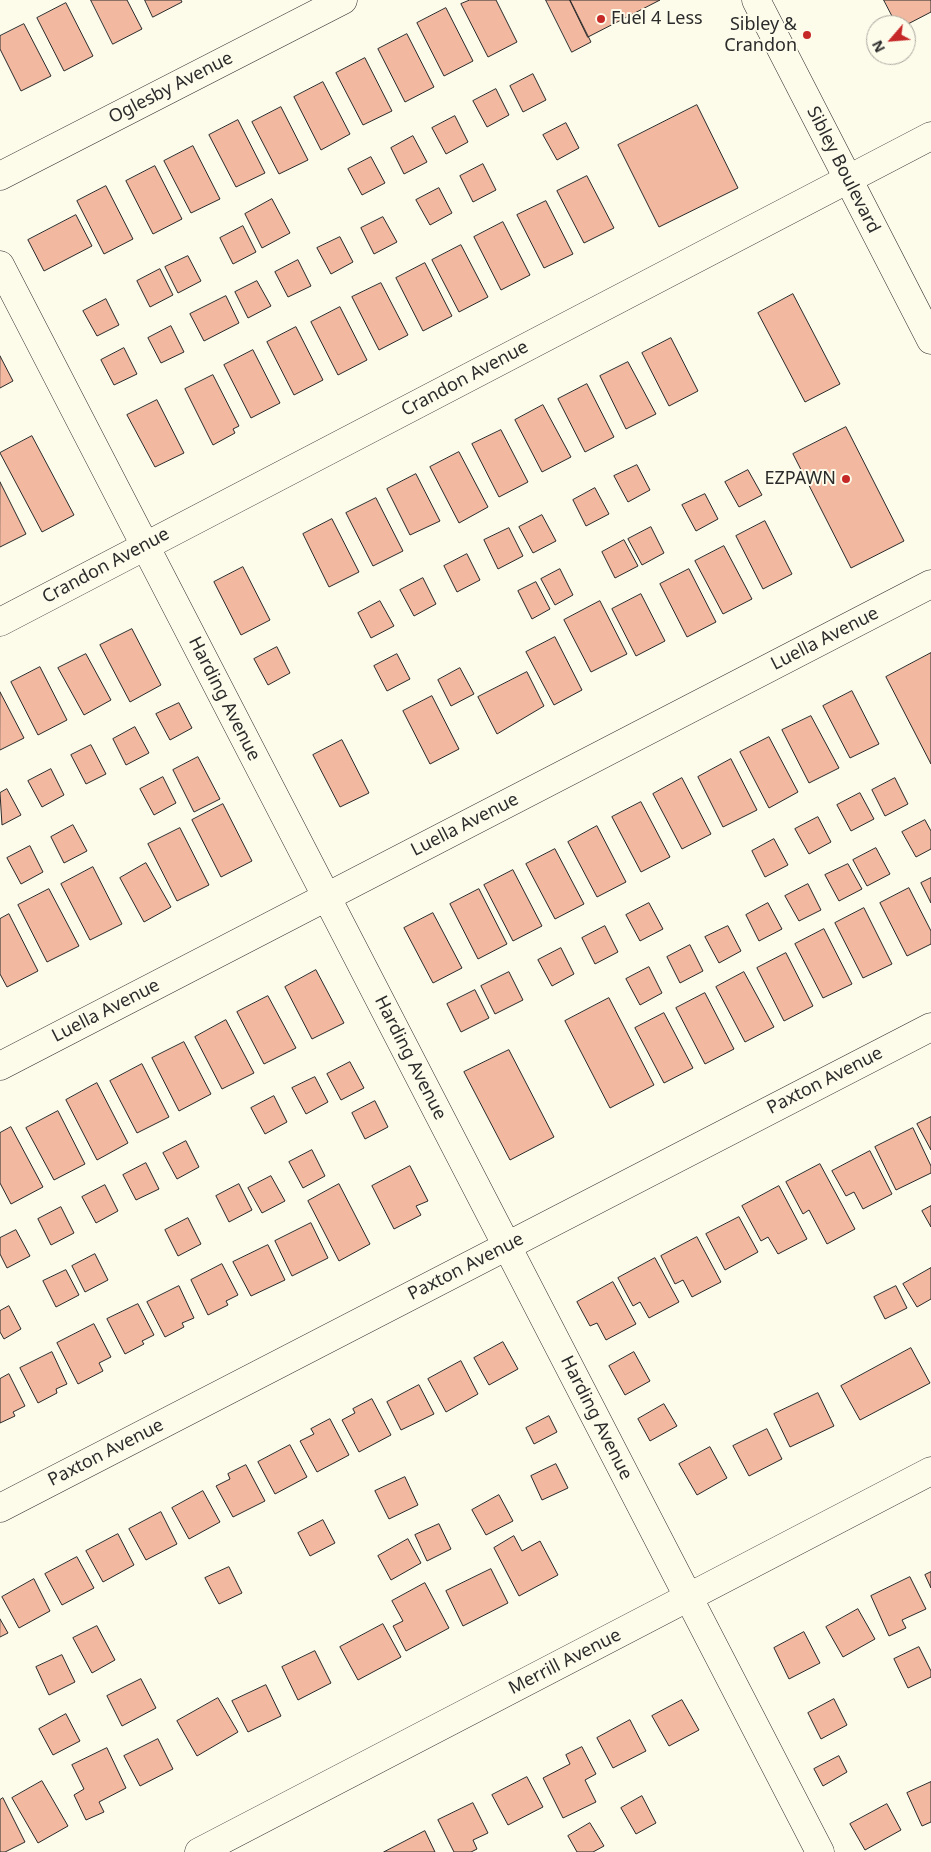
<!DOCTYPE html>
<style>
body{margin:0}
#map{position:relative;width:931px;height:1852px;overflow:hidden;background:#fdfbea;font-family:"Noto Sans",sans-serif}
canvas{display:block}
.north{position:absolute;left:866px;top:15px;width:50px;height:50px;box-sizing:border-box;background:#fdfbea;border:1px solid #a9a89e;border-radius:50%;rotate:243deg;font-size:14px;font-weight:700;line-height:20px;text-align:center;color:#2b2b2b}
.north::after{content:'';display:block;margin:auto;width:18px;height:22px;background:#c62828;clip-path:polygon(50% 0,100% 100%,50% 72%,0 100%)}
</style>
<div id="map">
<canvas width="931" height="1852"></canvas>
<div class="north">N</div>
</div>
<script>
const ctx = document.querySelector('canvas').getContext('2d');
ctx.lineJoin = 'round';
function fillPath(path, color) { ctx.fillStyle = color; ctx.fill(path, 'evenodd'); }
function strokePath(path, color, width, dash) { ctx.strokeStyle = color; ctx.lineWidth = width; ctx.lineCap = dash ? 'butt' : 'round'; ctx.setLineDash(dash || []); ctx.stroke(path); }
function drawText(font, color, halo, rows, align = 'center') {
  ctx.font = font + ' "Noto Sans",sans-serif'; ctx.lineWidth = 4; ctx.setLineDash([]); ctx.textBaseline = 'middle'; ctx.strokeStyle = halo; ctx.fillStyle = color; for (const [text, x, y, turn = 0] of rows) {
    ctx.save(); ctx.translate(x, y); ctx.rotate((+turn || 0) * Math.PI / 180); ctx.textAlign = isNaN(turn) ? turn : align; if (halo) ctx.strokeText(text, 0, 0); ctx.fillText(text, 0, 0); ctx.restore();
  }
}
const building = new Path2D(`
 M91,0H127L142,29L113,44Z
 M145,0H181L182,2L153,17Z
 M470,0H496L517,42L488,57L461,4Z
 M546,0H570L591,42L572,52Z
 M570,0H660L588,37Z
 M884,0H931V12L906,25H897Z
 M66,3L93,56L64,71L37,18Z
 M446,8L473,61L444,76L417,23Z
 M24,24L51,76L21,91L0,49V36Z
 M407,34L434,87L405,102L378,49Z
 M365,58L392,111L363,125L336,73Z
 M533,74L546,100L523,112L510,86Z
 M323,82L350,134L321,150L294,97Z
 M496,89L509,115L487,127L473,101Z
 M697,105L738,188L659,227L618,145Z
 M281,107L308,160L279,174L252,122Z
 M455,116L468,142L446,154L432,128Z
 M238,120L265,173L236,187L209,135Z
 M566,123L579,148L557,160L543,135Z
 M413,136L427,162L404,174L391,148Z
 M193,146L220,199L191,213L164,161Z
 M371,157L385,183L362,195L348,169Z
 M483,164L496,190L473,202L460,176Z
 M155,166L182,219L153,234L126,181Z
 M587,176L614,228L584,243L557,191Z
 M106,186L133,239L104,254L77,201Z
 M439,188L452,213L430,225L416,200Z
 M272,199L290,233L262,248L245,214Z
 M546,201L573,254L544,268L517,215Z
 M76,215L92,246L44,271L28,240Z
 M383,217L397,242L374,254L361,228Z
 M503,222L530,275L501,290L474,237Z
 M243,226L256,252L233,264L220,238Z
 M340,237L353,262L331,274L317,248Z
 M461,245L488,297L459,312L432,260Z
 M188,256L201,281L178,293L165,267Z
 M298,260L311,286L288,297L275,272Z
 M425,263L452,316L423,331L396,278Z
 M160,269L173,295L150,307L137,281Z
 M257,281L271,306L248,318L235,292Z
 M381,283L408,335L379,350L352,297Z
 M793,294L840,384L805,402L758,313Z
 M226,296L239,323L204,341L190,314Z
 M106,299L119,325L97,336L83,311Z
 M340,307L367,360L338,375L311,322Z
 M171,326L184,352L161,363L148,338Z
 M296,327L323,380L294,395L267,342Z
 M671,338L698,391L669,406L642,353Z
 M124,348L137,374L114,385L101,360Z
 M253,350L280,403L251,418L224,365Z
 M0,356L13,381L0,388Z
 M628,362L656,414L626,429L600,376Z
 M213,375L239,426L233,429L235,433L213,445L185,389Z
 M587,384L614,437L585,452L558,399Z
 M157,400L184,453L155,467L127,415Z
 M543,405L571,457L542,472L515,420Z
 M846,427L904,541L851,568L793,454Z
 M501,430L528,482L499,497L472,444Z
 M32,436L74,515L42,532L0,453Z
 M459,452L488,507L459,523L430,467Z
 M637,465L650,490L628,502L614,476Z
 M748,470L762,495L739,507L725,482Z
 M416,474L440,521L410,535L387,489Z
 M0,482L26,534L0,547Z
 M595,488L609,514L586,526L573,500Z
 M705,494L718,519L696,531L682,505Z
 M376,498L403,551L373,566L346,513Z
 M542,515L556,541L533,553L519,527Z
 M332,519L359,572L329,587L303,534Z
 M765,521L792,574L763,589L736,536Z
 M651,527L664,553L642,565L628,539Z
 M509,528L523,556L498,569L484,540Z
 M624,540L638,566L615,578L602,552Z
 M724,546L752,599L723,614L695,561Z
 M467,554L480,580L457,592L444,566Z
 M243,567L270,620L241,635L214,582Z
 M560,569L573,595L555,605L541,579Z
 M689,569L716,622L687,637L660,584Z
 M423,578L436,604L414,616L400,590Z
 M536,582L550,609L532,619L518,591Z
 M641,594L665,641L636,656L612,609Z
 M380,601L394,626L371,638L358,613Z
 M600,601L627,654L591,672L564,620Z
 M132,629L161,685L130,702L100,645Z
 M555,637L582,690L554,705L526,652Z
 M277,647L290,673L268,685L254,659Z
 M931,653V764L886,677Z
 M86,654L111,700L84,715L58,668Z
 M397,654L410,679L387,691L374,666Z
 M40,667L67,720L38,735L11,682Z
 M460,668L474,694L451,706L438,680Z
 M527,672L544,706L497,734L478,697Z
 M852,691L879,744L850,758L823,706Z
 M0,692L24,738L0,750Z
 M432,696L459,749L430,764L403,711Z
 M179,703L192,728L170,740L156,714Z
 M811,716L839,768L809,783L782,730Z
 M135,727L149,753L126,765L113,739Z
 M769,737L798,792L769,808L740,752Z
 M342,740L369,793L340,807L313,755Z
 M91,745L106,774L86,784L71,755Z
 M198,757L220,799L194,812L173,770Z
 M731,759L757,810L723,827L698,777Z
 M51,769L64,795L42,807L28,781Z
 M163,777L176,803L154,815L140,789Z
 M682,778L711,834L682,849L653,794Z
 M895,778L908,804L885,816L872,790Z
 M7,789L21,815L2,825L0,793Z
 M860,793L874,819L851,831L837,805Z
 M641,802L670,857L641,872L612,817Z
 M223,804L252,861L221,877L192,820Z
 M818,817L831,842L809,854L795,829Z
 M925,820L931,831V849L916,857L902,832Z
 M73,825L87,851L64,863L51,837Z
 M597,826L626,882L597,897L568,842Z
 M180,828L209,885L177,901L148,844Z
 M774,839L788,865L765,877L752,851Z
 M30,846L43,872L21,884L7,858Z
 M876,848L890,874L867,886L853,860Z
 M555,849L584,904L555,919L526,864Z
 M146,863L171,907L144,922L120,878Z
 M848,864L862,889L839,901L825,875Z
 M93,867L122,924L90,940L61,884Z
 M513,870L542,926L513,941L484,885Z
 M931,878V903L921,883Z
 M808,884L821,910L799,921L785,896Z
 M909,888L931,931V944L907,956L880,903Z
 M49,889L79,946L47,962L18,905Z
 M479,889L507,944L478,959L450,904Z
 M649,903L663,929L640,941L626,915Z
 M768,903L782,929L759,941L746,915Z
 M864,908L892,964L863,978L835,923Z
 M433,913L462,968L433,983L404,928Z
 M9,914L38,971L7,987L0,974V919Z
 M605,926L618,952L595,964L582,938Z
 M728,926L741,951L719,963L705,937Z
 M824,929L852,984L823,998L795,944Z
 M690,945L703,971L680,983L667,957Z
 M561,948L574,974L552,986L538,960Z
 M786,953L813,1006L784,1021L757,968Z
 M649,967L662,993L640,1005L626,979Z
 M316,970L344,1023L312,1039L285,987Z
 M509,972L523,1000L495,1014L481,986Z
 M744,972L774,1027L745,1042L716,987Z
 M475,990L489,1018L461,1032L447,1004Z
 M705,993L734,1049L705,1064L676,1008Z
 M268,996L296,1048L264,1064L237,1012Z
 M609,998L654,1085L610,1108L565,1021Z
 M664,1013L693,1068L664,1083L635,1028Z
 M226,1020L254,1073L222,1089L195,1037Z
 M184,1042L211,1094L179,1111L152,1058Z
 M509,1050L554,1137L510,1160L464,1072Z
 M350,1062L364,1088L341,1100L327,1074Z
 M142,1064L169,1117L137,1133L110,1081Z
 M315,1077L328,1102L306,1114L292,1088Z
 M97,1083L128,1143L97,1160L66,1100Z
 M274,1096L287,1122L265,1134L251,1108Z
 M375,1101L388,1127L365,1139L352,1113Z
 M58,1111L85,1164L54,1180L26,1128Z
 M931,1117V1150L917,1124Z
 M11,1127L43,1187L11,1204L0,1183V1133Z
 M913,1128L931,1166V1173L896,1190L875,1147Z
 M186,1141L199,1167L177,1179L163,1153Z
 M312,1150L325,1176L303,1188L289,1162Z
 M870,1151L892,1194L863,1209L854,1192L846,1196L832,1171Z
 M146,1163L159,1189L136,1200L123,1175Z
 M820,1164L855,1229L827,1244L809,1210L803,1214L786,1182Z
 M410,1166L428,1201L416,1206L421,1215L394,1229L372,1186Z
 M271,1176L285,1201L262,1213L248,1188Z
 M239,1184L252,1210L229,1222L216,1196Z
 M339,1184L370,1244L339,1261L308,1201Z
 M105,1185L118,1211L96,1223L82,1197Z
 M779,1186L807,1239L778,1254L768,1237L761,1241L742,1206Z
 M931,1206V1227L922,1211Z
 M61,1207L74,1233L51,1245L38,1219Z
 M739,1217L758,1252L725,1270L706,1234Z
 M188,1218L201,1244L178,1256L165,1230Z
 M311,1223L328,1258L292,1276L275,1241Z
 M16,1230L30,1256L7,1268L0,1254V1238Z
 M697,1237L721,1282L692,1297L683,1280L675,1284L661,1256Z
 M268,1245L285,1280L251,1296L233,1262Z
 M95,1254L108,1280L85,1292L72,1266Z
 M655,1258L679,1302L649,1318L640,1302L633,1306L618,1278Z
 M222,1264L238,1295L226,1301L228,1305L208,1315L191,1280Z
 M931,1268V1299L917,1307L903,1284Z
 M66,1270L79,1295L56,1307L43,1281Z
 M613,1282L636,1324L606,1340L597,1323L590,1326L577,1302Z
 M179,1286L194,1318L182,1323L184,1327L165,1337L147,1302Z
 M896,1286L907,1308L885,1319L874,1297Z
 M138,1304L154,1335L142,1341L144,1344L125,1354L107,1319Z
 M9,1306L21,1329L4,1339L0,1332V1311Z
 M94,1324L111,1357L99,1363L103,1371L78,1384L57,1343Z
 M503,1342L518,1369L489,1385L474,1358Z
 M911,1348L930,1383L860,1420L841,1386Z
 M52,1352L67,1384L56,1389L57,1393L38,1403L20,1368Z
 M634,1352L650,1381L625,1395L609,1366Z
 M461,1361L478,1394L446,1412L428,1379Z
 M9,1374L25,1406L13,1412L15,1416L0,1423V1379Z
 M419,1385L434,1414L401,1430L387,1402Z
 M818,1393L834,1426L790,1447L774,1414Z
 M372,1399L391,1435L359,1452L342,1420L355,1413L353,1409Z
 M664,1404L677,1426L650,1441L638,1419Z
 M549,1416L557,1432L534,1444L526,1428Z
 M330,1419L349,1455L317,1472L300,1441L314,1434L311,1429Z
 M767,1429L782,1459L749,1476L733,1446Z
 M290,1445L307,1477L275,1494L258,1462Z
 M710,1447L727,1478L697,1495L679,1464Z
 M556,1464L568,1488L542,1500L531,1476Z
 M246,1465L265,1501L233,1517L216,1486L230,1479L228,1474Z
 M405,1477L418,1505L389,1519L375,1491Z
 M203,1491L220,1522L189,1539L172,1508Z
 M499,1495L513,1521L486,1535L472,1510Z
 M161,1512L177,1544L146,1560L129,1529Z
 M323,1520L335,1543L310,1556L298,1533Z
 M439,1524L451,1549L427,1561L415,1535Z
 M118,1534L134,1565L103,1582L86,1551Z
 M514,1536L522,1551L540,1541L558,1575L519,1596L494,1548Z
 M408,1539L421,1563L391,1580L378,1556Z
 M77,1557L94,1588L62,1605L45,1574Z
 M229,1567L242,1593L219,1604L205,1578Z
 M491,1569L508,1603L463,1626L446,1591Z
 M931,1572V1588L925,1575Z
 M910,1577L926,1609L902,1620L906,1628L889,1636L871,1596Z
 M34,1579L50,1611L19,1628L2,1597Z
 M425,1583L449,1628L406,1651L393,1626L403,1621L392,1601Z
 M858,1609L875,1639L843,1657L826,1627Z
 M0,1619L8,1633L0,1637Z
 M383,1624L401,1657L358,1680L340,1647Z
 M97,1626L115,1660L92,1673L73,1638Z
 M804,1632L820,1663L789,1679L774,1648Z
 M919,1647L931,1671V1677L908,1688L894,1659Z
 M315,1651L331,1683L298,1700L282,1667Z
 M62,1655L75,1682L49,1695L36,1667Z
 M141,1679L156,1708L122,1726L107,1696Z
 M266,1685L281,1716L248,1732L232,1701Z
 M218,1698L238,1732L197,1756L177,1721Z
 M834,1699L847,1725L821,1739L808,1713Z
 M682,1700L699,1730L669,1746L652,1716Z
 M66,1714L80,1741L53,1755L39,1729Z
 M630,1720L646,1751L613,1768L597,1738Z
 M158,1739L173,1769L140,1786L124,1756Z
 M582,1747L596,1774L585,1780L596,1802L563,1818L543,1778L570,1764L566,1755Z
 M107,1748L126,1788L99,1802L104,1812L86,1820L74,1795L84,1789L72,1765Z
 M839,1756L847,1772L823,1786L814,1769Z
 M527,1777L543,1807L508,1825L492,1795Z
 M42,1781L68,1826L38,1843L12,1798Z
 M931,1782V1822L922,1826L907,1793Z
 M642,1796L656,1823L636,1834L621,1808Z
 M3,1798L25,1842L5,1852H0V1800Z
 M473,1803L488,1833L473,1840L477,1849L471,1852H454L438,1820Z
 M887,1804L901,1830L865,1850L850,1824Z
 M590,1823L604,1846L593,1852H577L568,1836Z
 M425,1831L435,1852H384Z`);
fillPath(building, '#f2b8a0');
strokePath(building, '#2b2b2b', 1);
const minor = new Path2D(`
 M0,176L343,0
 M0,265L820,1852
 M0,622L931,136
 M0,1066L931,584
 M0,1508L931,1027
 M199,1852L931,1471`);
const major = new Path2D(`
 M756,0L931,340`);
strokePath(minor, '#2b2b2b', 29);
strokePath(major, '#2b2b2b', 29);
strokePath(minor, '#fdfbea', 28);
strokePath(major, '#fdfbea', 28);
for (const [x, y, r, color] of [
 [601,19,5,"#c62828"],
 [807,35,5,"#c62828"],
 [846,479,5,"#c62828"]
]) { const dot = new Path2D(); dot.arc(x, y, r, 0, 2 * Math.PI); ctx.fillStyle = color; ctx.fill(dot); strokePath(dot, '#fdfbea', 2); }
drawText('18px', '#2b2b2b', '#fdfbea', [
 ["Fuel 4 Less",611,19,"left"],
 ["Sibley &",797,25],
 ["Crandon",797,46],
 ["EZPAWN",836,479]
], 'right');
drawText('18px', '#2b2b2b', '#fdfbea', [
 ["Oglesby Avenue",171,88,-27],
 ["Sibley Boulevard",843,170,63],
 ["Crandon Avenue",465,379,-28],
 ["Crandon Avenue",106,566,-28],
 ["Luella Avenue",825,639,-27],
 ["Harding Avenue",224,699,63],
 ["Luella Avenue",465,825,-27],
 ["Luella Avenue",106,1011,-27],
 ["Harding Avenue",410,1058,63],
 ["Paxton Avenue",825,1081,-27],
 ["Paxton Avenue",466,1267,-27],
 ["Harding Avenue",596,1418,63],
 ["Paxton Avenue",106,1453,-27],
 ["Merrill Avenue",565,1662,-27]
]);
</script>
